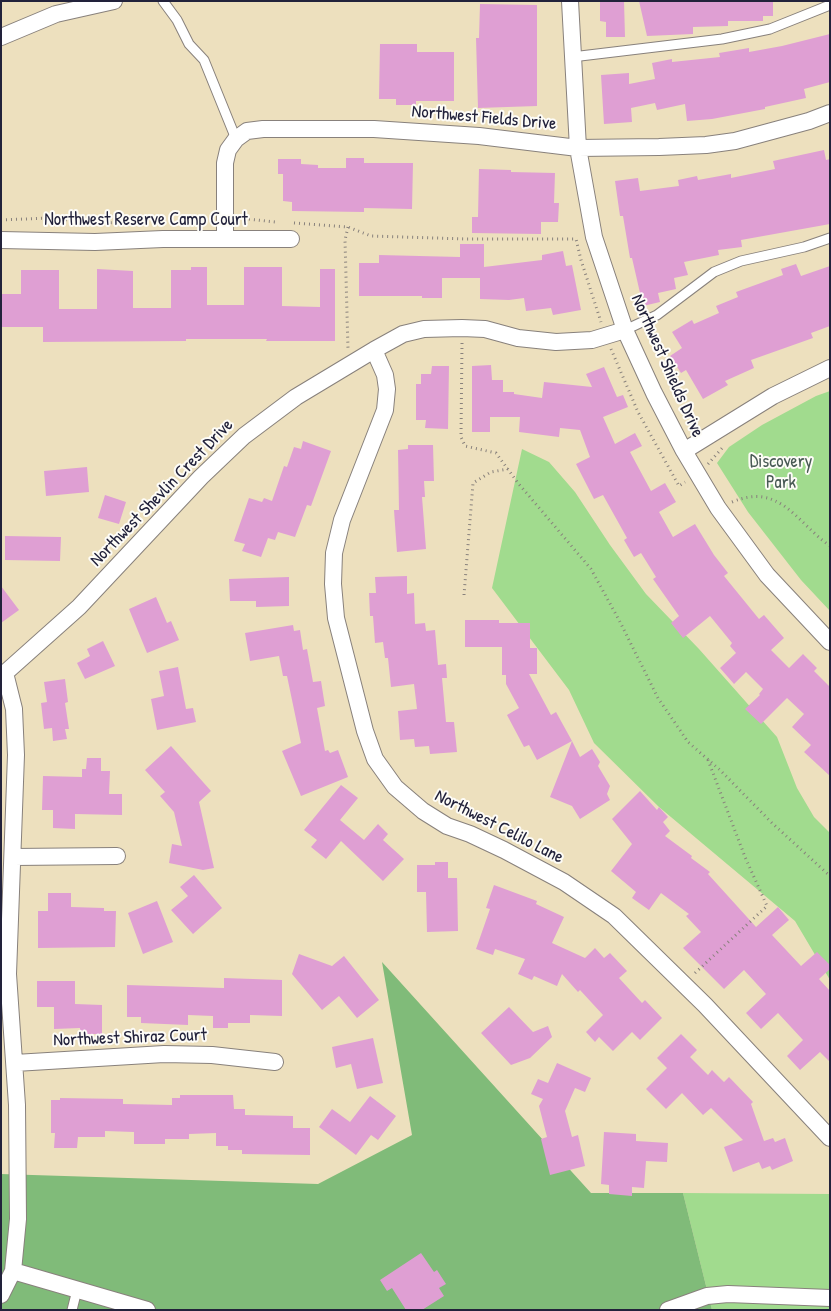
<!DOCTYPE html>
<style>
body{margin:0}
#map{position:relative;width:831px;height:1311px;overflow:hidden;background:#ede0be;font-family:"Patrick Hand",sans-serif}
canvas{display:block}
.frame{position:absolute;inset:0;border:2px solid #22223b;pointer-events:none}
</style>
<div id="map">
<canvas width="831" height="1311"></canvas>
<div class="frame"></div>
</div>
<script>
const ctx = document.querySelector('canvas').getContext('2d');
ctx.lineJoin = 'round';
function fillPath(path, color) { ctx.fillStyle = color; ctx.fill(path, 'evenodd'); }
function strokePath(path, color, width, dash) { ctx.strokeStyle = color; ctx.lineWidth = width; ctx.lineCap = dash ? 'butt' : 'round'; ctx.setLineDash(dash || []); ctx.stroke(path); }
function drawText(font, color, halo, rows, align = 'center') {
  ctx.font = font + ' "Patrick Hand",sans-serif'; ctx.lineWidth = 4; ctx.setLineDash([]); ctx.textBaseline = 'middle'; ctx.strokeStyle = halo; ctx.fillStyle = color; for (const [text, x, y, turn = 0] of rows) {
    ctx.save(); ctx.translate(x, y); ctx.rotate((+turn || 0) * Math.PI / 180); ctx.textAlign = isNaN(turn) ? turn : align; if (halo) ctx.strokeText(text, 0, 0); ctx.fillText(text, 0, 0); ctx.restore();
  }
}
fillPath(new Path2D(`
 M830,391V611L801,580L748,512L717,463L729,447L762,425L816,396Z
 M522,449L549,462L575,492L610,545L646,594L699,649L777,737L797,788L814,817L830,833V980L795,921L659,807L594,743L569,690L492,588Z
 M683,1193L830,1194V1310H712Z`), '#a1db8e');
fillPath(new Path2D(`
 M382,962L591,1193H683L712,1310H1V1174L318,1184L412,1135Z`), '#80bb79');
fillPath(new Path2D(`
 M600,1H624L625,37H606V22L600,21Z
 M639,1H773V16H763V21H728V26L693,27V34L647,36Z
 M480,4L537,5V106L478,108L476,38H479Z
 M830,34V82L804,89L806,98L765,107V109L712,119L687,121L685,104L657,110L655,103L631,108L632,122L604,124L601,75L629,73V84L655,79L652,63L672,59V62L720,57L719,53L749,48V52L782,46Z
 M380,44H417V52H454V101H416V105H396V99H379Z
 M824,150L826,160L830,159V224L741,240L742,247L718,250L719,255L684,262L688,275L674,278L676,289L658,293L660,302L643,306L632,258H630L623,216H620L615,181L638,178L640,191L679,186L678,180L697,176L698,180L731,174V178L775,169L773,161Z
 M346,158H364V163H413L412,209L364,208V212L292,211V202L283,201V174H278V159H301V164L318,165V168H346Z
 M479,169L511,170V172L555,173L554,203H559L558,222H541V234L472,233V217H478Z
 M460,244H484V267L542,260V255L563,251L566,266L572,265L581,310L553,315L551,308L526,311L524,298L509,300L480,299V278H442V298H422V296H359V263H379V255L460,257Z
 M796,264L801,276L830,266V326L811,333L813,338L751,360L754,368L725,381L728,385L703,399L686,370L681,373L670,356L682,348L672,332L692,320L694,324L719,313L716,306L738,297L736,292L783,275L781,269Z
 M191,267H207V305H244V267H282V306L320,307V269H335V341H266L267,339H186V341L43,342V327H1V294H21V270H59V309H97V269L133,271V308H171V270H191Z
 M491,365L492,380H503V392H514V394L542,398L544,382L592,387L586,374L604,367L617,397L623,395L628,407L603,417L615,444L635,433L642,446L630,452L651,491L665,483L676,502L659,512L673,537L695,524L714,555L728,573L724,576L759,619L764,615L784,638L771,650L789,668L803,654L817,668L814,671L830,687V776L804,752L811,745L792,727L804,714L787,698L761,724L745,709L760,695L759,694L763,689L746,672L734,684L720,668L736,653L730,646L732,643L710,616L683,638L671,623L679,616L653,579L656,577L641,553L634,557L624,540L627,538L603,495L594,499L576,464L590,457L580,430L560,428L559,437L519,432L520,417H490V432H472V366Z
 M432,366H449L448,429L425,428L426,420H416V384H421V374H431Z
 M303,441L331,451L311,506L307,505L295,537L278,532L275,540L268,538L261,557L242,551L245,544L234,541L249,498L262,502L264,498L272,501L284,466L287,467L294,447L301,449Z
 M408,445H433L434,481H424L425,497H422L426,549L397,552L394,510H399L398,450L408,449Z
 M87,467L89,492L46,496L44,471Z
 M105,495L126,502L119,524L98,518Z
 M5,536L61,537L60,561L5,560Z
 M407,576V594L414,593L415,624L425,623L426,631L435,630L438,665L446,664L447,678H442L446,722H454L457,752L430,754L429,746L415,747L414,739L400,740L398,711L417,709L414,684L391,687L388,658H385L383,642L375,643L373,616H370L369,593H376L375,577Z
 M289,577V606L256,607V601H230L229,579Z
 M1,586L19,610L1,623Z
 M156,597L167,623L171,621L179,640L147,653L129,609Z
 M465,620H499V623H530V648H537V674H529L551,715L556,712L572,741L537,760L529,745L524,747L507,715L519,708L506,684V675H502V647H465Z
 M293,625L294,631L300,630L303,650L307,649L313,682L321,681L325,706L317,708L325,751L328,750L330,753L338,750L348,777L301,796L282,751L301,743L287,676H283L279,656L250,661L245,633Z
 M103,641L115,666L85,679L77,663L90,656L87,649Z
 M178,667L186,709L193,708L196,722L157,730L151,699L164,696L159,671Z
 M65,679L68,702L65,703L69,729H65L67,739L53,741L52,728L44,729L41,703L47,702L44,682Z
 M572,741L580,757L592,749L600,762L598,766L610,786L607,794L610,800L580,819L572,806L550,797Z
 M171,746L211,791L199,802L214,868L203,870L169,863L172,844L182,846L174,812L160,796L165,792L145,770Z
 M87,758H101V771H110L109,794H122V815L75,814V829L53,828V810H42L43,776L82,777V769H86Z
 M341,785L358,798L340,820L364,840L378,824L388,834L383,840L404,859L383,881L341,841L326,859L311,847L317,840L304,830Z
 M640,791L657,810L659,807L668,817L663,822L670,831L665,836L692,856L691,858L710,872L708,874L756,927L778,907L789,920L772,935L801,966L817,952L830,965V969L819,979L830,991V1062L820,1052L800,1070L787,1056L803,1040L778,1013L761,1029L746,1013L766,994L744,970L724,989L683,948L701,932L686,916L689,914L661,893L649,910L632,898L636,892L611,871L632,844L612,819Z
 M435,862H448V878H457L458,931L427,932L426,892H417V865H435Z
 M194,875L222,908L193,934L171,910L188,896L180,887Z
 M494,885L537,901L536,904L564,917L552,943L585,958L595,948L604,958L610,953L627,971L619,978L642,1003L645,1000L662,1018L640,1040L632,1032L613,1051L599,1037L595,1042L586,1032L603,1015L580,990L578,992L562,974L557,986L534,976L532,980L518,974L525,959L495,949L493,955L476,949L490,909L486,908Z
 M48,893H71V907L104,908V911H116L115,947L38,948V911H48Z
 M157,901L173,942L143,954L128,913Z
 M299,954L332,966L344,956L379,1000L357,1018L339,996L322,1010L292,974Z
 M224,978L282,980V1016L250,1015V1023H228V1028H213V1016L188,1015V1025L141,1023V1017H127V985L224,988Z
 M37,981H75V1004L102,1005V1034H80V1028L54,1029V1007H37Z
 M509,1007L533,1032L548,1026L552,1037L530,1058L511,1065L481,1033Z
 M681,1034L697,1050L690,1057L708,1075L712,1070L724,1082L729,1077L753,1102L751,1104L764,1141L773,1138L775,1142L785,1138L793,1161L772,1170L770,1166L762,1169L759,1162L733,1172L724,1147L743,1140L711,1108L703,1115L682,1093L666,1109L646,1089L667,1068L657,1058Z
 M373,1038L383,1083L357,1089L351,1064L336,1068L332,1047Z
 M557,1063L591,1078L585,1092L575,1088L565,1111L572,1137L578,1135L585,1166L550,1175L541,1139L547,1137L539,1106L543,1099L531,1094L538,1079L548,1083Z
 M180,1095H233L234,1109H245V1115L293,1116V1128H310V1155L242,1154V1150H228V1146H216V1133L189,1134V1139H165V1144H134V1132L105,1131V1137H78L77,1148H54L55,1133H51V1100H60V1098L123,1099V1104L172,1105V1098H180Z
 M370,1096L396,1116L378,1140L371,1135L356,1155L319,1127L332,1109L350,1122Z
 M604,1132L636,1134V1141L668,1143L667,1162L646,1161L644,1188L632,1187V1196L609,1194V1185L601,1184Z
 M421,1253L434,1272L437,1270L446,1284L439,1288L444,1296L422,1310H406L392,1288L387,1291L380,1280Z`), '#df9fd3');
const service = new Path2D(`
 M163,1L177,20L189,44L204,60L236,139
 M572,57L722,39L770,29L830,5
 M625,330L657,315L714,272L741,261L804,247L830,238
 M72,1310L77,1290`);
const minor = new Path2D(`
 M570,1L578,148L594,237L625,330L654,393L684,451L718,508L767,575L830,642
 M1,37L56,14L114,1
 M225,239V163L228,150L236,139L247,131L263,129H374L479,136L578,148L659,147L706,145L735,141L809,121L830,113
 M1,240L95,242L163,239H291
 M374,350L385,375L387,389L385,410L342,520L334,553L333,584L336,618L365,731L375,759L395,787L423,811L447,826L470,834L504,850L564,882L614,916L705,1005L830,1138
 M684,451L773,396L830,368
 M1,674L5,673L79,607L201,477L244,436L296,397L374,350L403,334L424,329L462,328L485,329L518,338L556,342L592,340L625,330
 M13,857L117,856
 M15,1063L164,1054L212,1055L275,1062
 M13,1271L147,1310
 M1,1295L13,1271L18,1219L17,1105L8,974L16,755L14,709L5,673
 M668,1310L707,1296L728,1294L830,1298`);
strokePath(service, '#88817c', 11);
strokePath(minor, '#88817c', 18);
strokePath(new Path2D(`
 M239,218L275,222
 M1,220L48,218L100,223L145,222
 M186,222L210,219
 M294,223L348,227L371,236L467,239H576L581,260L601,322
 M348,227L345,240L348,349
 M462,343L461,437L465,446L496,453L518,483L591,569L619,620L658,698L688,742L720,770L772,823L830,876
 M611,349L638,412L679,486L685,482
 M708,464L724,446
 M732,502C780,482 796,522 830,546
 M464,595L473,483L491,472L508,469
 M695,973L767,906L745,857L708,760`), '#88817c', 3, [1, 4]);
strokePath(service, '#fff', 9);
strokePath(minor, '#fff', 16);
drawText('18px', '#22223b', '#fdfcf7', [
 ["Northwest Fields Drive",484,118,5],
 ["Northwest Reserve Camp Court",146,220],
 ["Northwest Shields Drive",667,366,66],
 ["Northwest Shevlin Crest Drive",162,493,-46],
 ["Northwest Celilo Lane",499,827,27],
 ["Northwest Shiraz Court",130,1038,-2]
]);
drawText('18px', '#485a54', '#fdfcf7', [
 ["Discovery",781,462],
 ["Park",781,483]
]);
</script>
